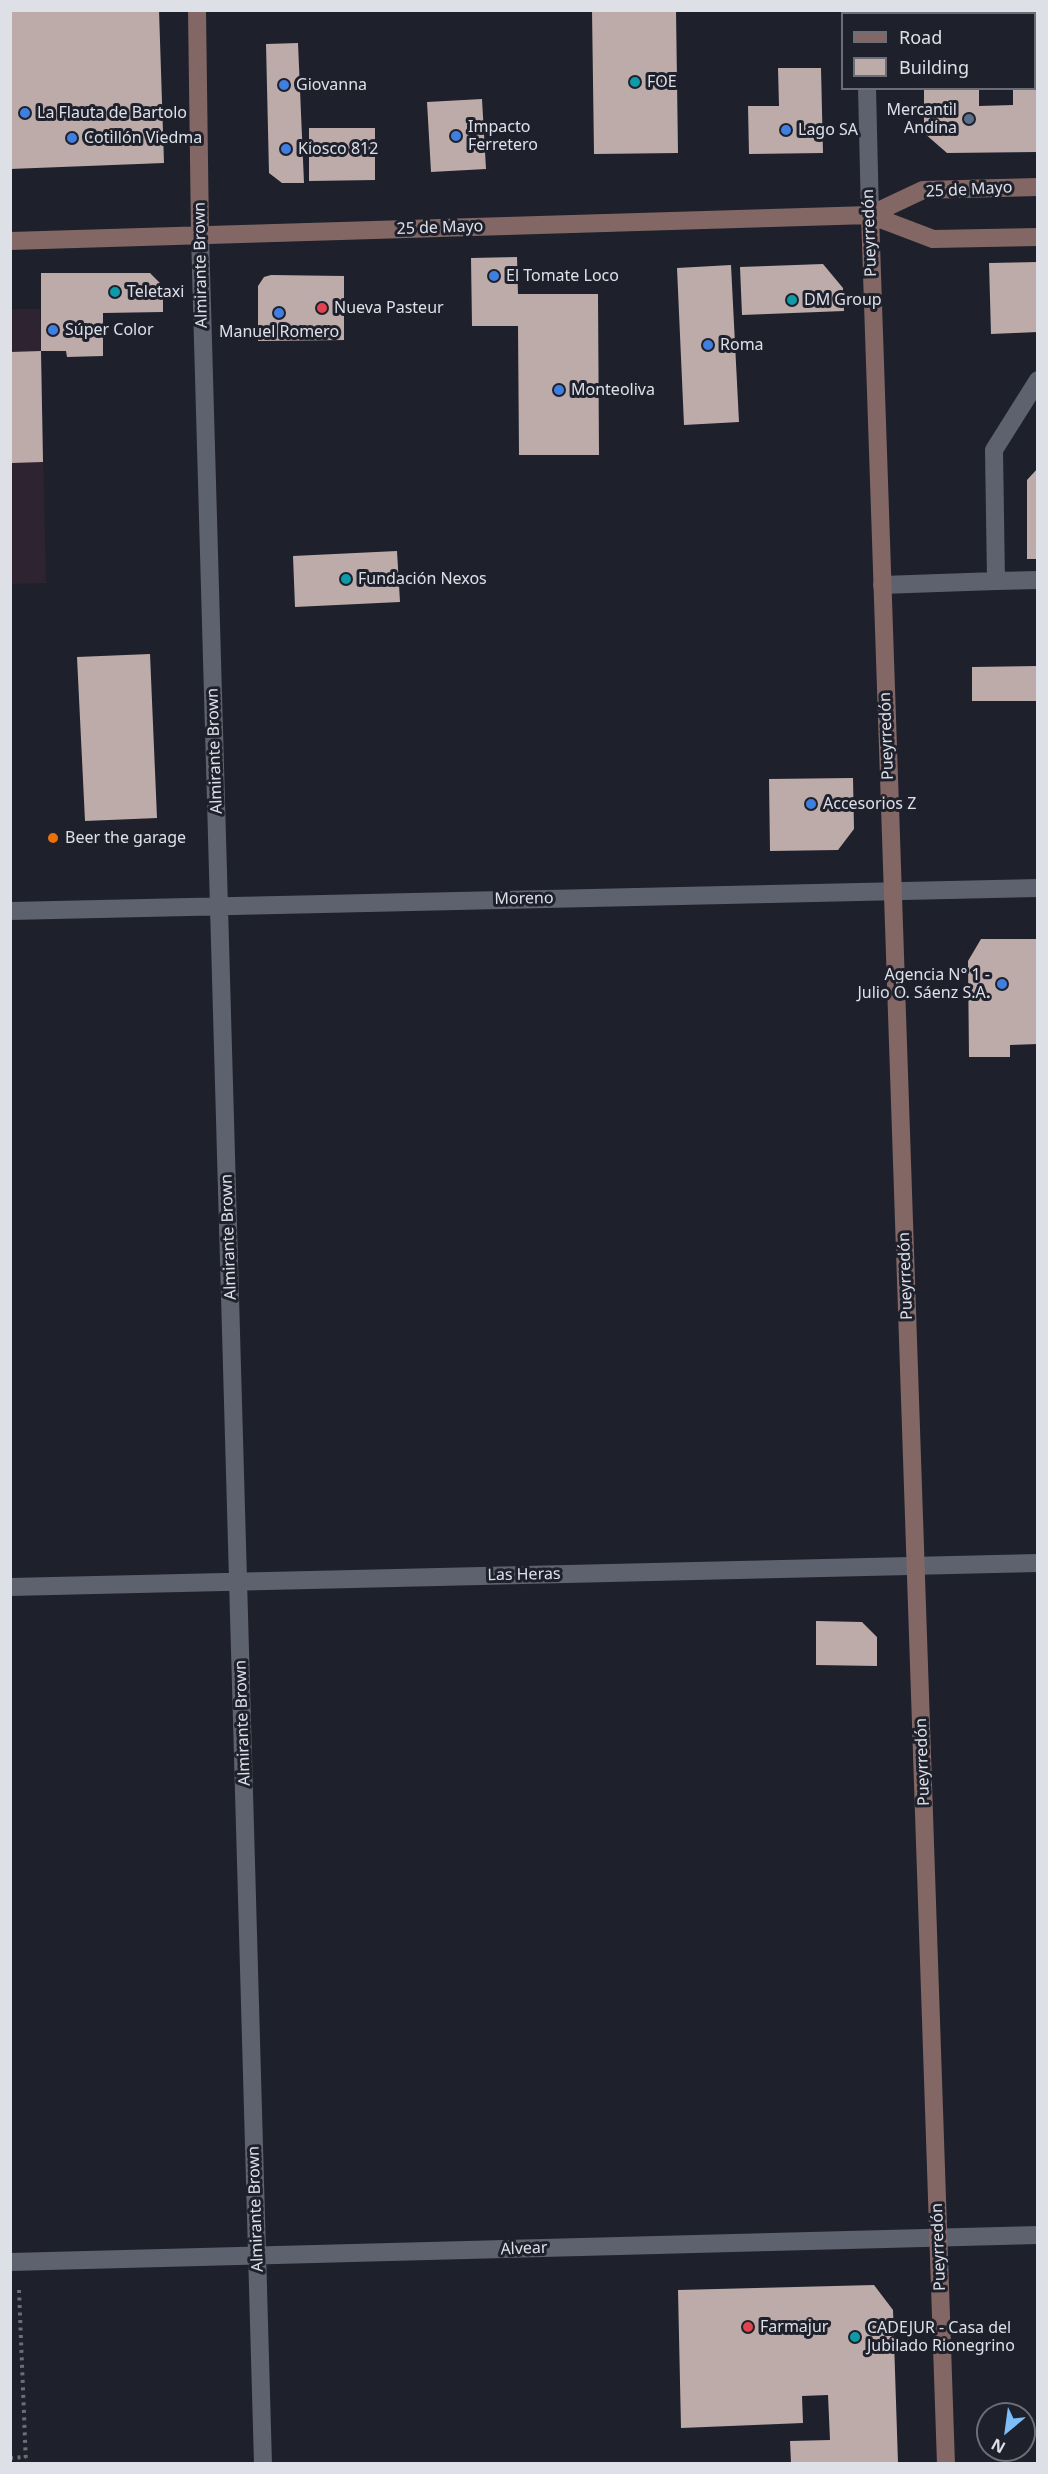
<!DOCTYPE html>
<meta charset="utf-8">
<style>
body{margin:0}
#map{position:relative;width:1048px;height:2474px;overflow:hidden;background:#1e202b;font-family:"Noto Sans",sans-serif}
canvas{display:block}
.frame{position:absolute;inset:0;border:12px solid #dee0e8;pointer-events:none}
.legend{position:absolute;left:841px;top:12px;width:195px;height:78px;box-sizing:border-box;background:#1e202b;border:2px solid #6b6d77;margin:0;padding:8px 10px;list-style:none;font-size:18px;color:#dee0e8}
.legend li{display:flex;align-items:center;gap:12px;height:30px}
.legend b{width:30px;border:2px solid #6b6d77}
.north{position:absolute;left:976px;top:2402px;width:60px;height:60px;box-sizing:border-box;background:#1e202b;border:2px solid #6b6d77;border-radius:50%;rotate:209deg;font-size:16px;font-weight:700;line-height:24px;text-align:center;color:#dee0e8}
.north::after{content:'';display:block;margin:auto;width:21px;height:27px;background:#7dbef9;clip-path:polygon(50% 0,100% 100%,50% 72%,0 100%)}
</style>
<div id="map">
<canvas width="1048" height="2474"></canvas>
<div class="frame"></div>
<ul class="legend">
<li><b style="height:8px;background:#826764"></b>Road</li>
<li><b style="height:16px;background:#bdabaa"></b>Building</li>
</ul>
<div class="north">N</div>
</div>
<script>
const ctx = document.querySelector('canvas').getContext('2d');
ctx.lineJoin = 'round';
function fillPath(path, color) { ctx.fillStyle = color; ctx.fill(path, 'evenodd'); }
function strokePath(path, color, width, dash) { ctx.strokeStyle = color; ctx.lineWidth = width; ctx.lineCap = dash ? 'butt' : 'round'; ctx.setLineDash(dash || []); ctx.stroke(path); }
function drawText(font, color, halo, rows, align = 'center') {
  ctx.font = font + ' "Noto Sans",sans-serif'; ctx.lineWidth = 6; ctx.setLineDash([]); ctx.textBaseline = 'middle'; ctx.strokeStyle = halo; ctx.fillStyle = color; for (const [text, x, y, turn = 0] of rows) {
    ctx.save(); ctx.translate(x, y); ctx.rotate((+turn || 0) * Math.PI / 180); ctx.textAlign = isNaN(turn) ? turn : align; if (halo) ctx.strokeText(text, 0, 0); ctx.fillText(text, 0, 0); ctx.restore();
  }
}
fillPath(new Path2D(`
 M10,309H40L46,583L11,584Z`), '#2e2331');
fillPath(new Path2D(`
 M10,10H159L164,163L10,169Z
 M592,10H676L678,153L594,154Z
 M1035,31H1038V152L947,153L924,133V88H979V106L1013,105V88H1035Z
 M298,43L304,183H282L269,173L266,44Z
 M778,68H821L823,153L749,154L748,106H779Z
 M482,99L486,169L431,172L427,102Z
 M309,128H375V180L309,181Z
 M517,257L518,294H598L599,455H519L518,326H472L471,258Z
 M1038,262V332L991,334L989,263Z
 M823,264L843,288L844,311L742,315L740,267Z
 M731,265L739,422L684,425L677,268Z
 M41,273H150L163,286V312L103,313V356L67,357L66,351H41Z
 M271,275L344,276V340L258,341V286L264,277Z
 M41,351L43,462L12,463L10,352Z
 M1038,468V559H1027V480Z
 M397,551L400,602L295,607L293,556Z
 M150,654L157,818L85,821L77,657Z
 M1038,666V701H972V667Z
 M853,778L854,829L838,850L770,851L769,779Z
 M981,939H1038V1044L1010,1045V1057H969L968,961Z
 M816,1621L862,1622L877,1637V1666L816,1665Z
 M874,2285L893,2310L898,2463H791L790,2441L830,2440L828,2395L802,2396L803,2423L681,2428L678,2290Z`), '#bdabaa');
strokePath(new Path2D(`
 M19,2290L26,2464
 M10,2458L26,2457`), '#6c6e77', 4, [3, 4.5]);
strokePath(new Path2D(`
 M996,581L1038,580
 M882,585L996,581L994,450L1038,380`), '#5e616e', 18);
strokePath(new Path2D(`
 M865,10V14
 M867,88L870,215
 M200,235L263,2464
 M10,911L1038,888
 M10,1587L1038,1563
 M10,2262L1038,2235`), '#5e616e', 18);
strokePath(new Path2D(`
 M197,10L200,235
 M870,215L946,2464
 M870,215L923,190L1038,187
 M10,241L870,215L933,239L1038,237`), '#826764', 18);
for (const [x, y, r, color] of [
 [635,82,6,"#0f9aa8"],
 [284,85,6,"#3f7fe0"],
 [25,113,6,"#3f7fe0"],
 [969,119,6,"#5c6f8a"],
 [786,130,6,"#3f7fe0"],
 [456,136,6,"#3f7fe0"],
 [72,138,6,"#3f7fe0"],
 [286,149,6,"#3f7fe0"],
 [494,276,6,"#3f7fe0"],
 [115,292,6,"#0f9aa8"],
 [792,300,6,"#0f9aa8"],
 [322,308,6,"#e0444e"],
 [279,313,6,"#3f7fe0"],
 [53,330,6,"#3f7fe0"],
 [708,345,6,"#3f7fe0"],
 [559,390,6,"#3f7fe0"],
 [346,579,6,"#0f9aa8"],
 [811,804,6,"#3f7fe0"],
 [53,838,6,"#e8710a"],
 [1002,984,6,"#3f7fe0"],
 [748,2327,6,"#e0444e"],
 [855,2337,6,"#0f9aa8"]
]) { const dot = new Path2D(); dot.arc(x, y, r, 0, 2 * Math.PI); ctx.fillStyle = color; ctx.fill(dot); strokePath(dot, '#1e202b', 2); }
drawText('16px', '#dee0e8', '#1e202b', [
 ["FOE",647,82],
 ["Giovanna",296,85],
 ["Mercantil",957,110,"right"],
 ["Andina",957,128,"right"],
 ["La Flauta de Bartolo",37,113],
 ["Impacto",468,127],
 ["Ferretero",468,145],
 ["Lago SA",798,130],
 ["Cotillón Viedma",84,138],
 ["Kiosco 812",298,149],
 ["El Tomate Loco",506,276],
 ["Teletaxi",127,292],
 ["DM Group",804,300],
 ["Nueva Pasteur",334,308],
 ["Súper Color",65,330],
 ["Manuel Romero",279,332,"center"],
 ["Roma",720,345],
 ["Monteoliva",571,390],
 ["Fundación Nexos",358,579],
 ["Accesorios Z",823,804],
 ["Beer the garage",65,838],
 ["Agencia N° 1 -",990,975,"right"],
 ["Julio O. Sáenz S.A.",990,993,"right"],
 ["Farmajur",760,2327],
 ["CADEJUR - Casa del",867,2328],
 ["Jubilado Rionegrino",867,2346]
], 'left');
drawText('16px', '#dee0e8', '#1e202b', [
 ["25 de Mayo",969,190,-3],
 ["25 de Mayo",440,228,-2],
 ["Pueyrredón",870,233,-92],
 ["Almirante Brown",201,265,-91],
 ["Pueyrredón",887,736,-92],
 ["Almirante Brown",215,751,-92],
 ["Moreno",524,899,-1],
 ["Almirante Brown",229,1237,-92],
 ["Pueyrredón",906,1276,-92],
 ["Las Heras",524,1575,-1],
 ["Almirante Brown",243,1723,-92],
 ["Pueyrredón",923,1762,-92],
 ["Almirante Brown",256,2209,-92],
 ["Pueyrredón",939,2247,-92],
 ["Alvear",524,2249,-2]
]);
</script>
